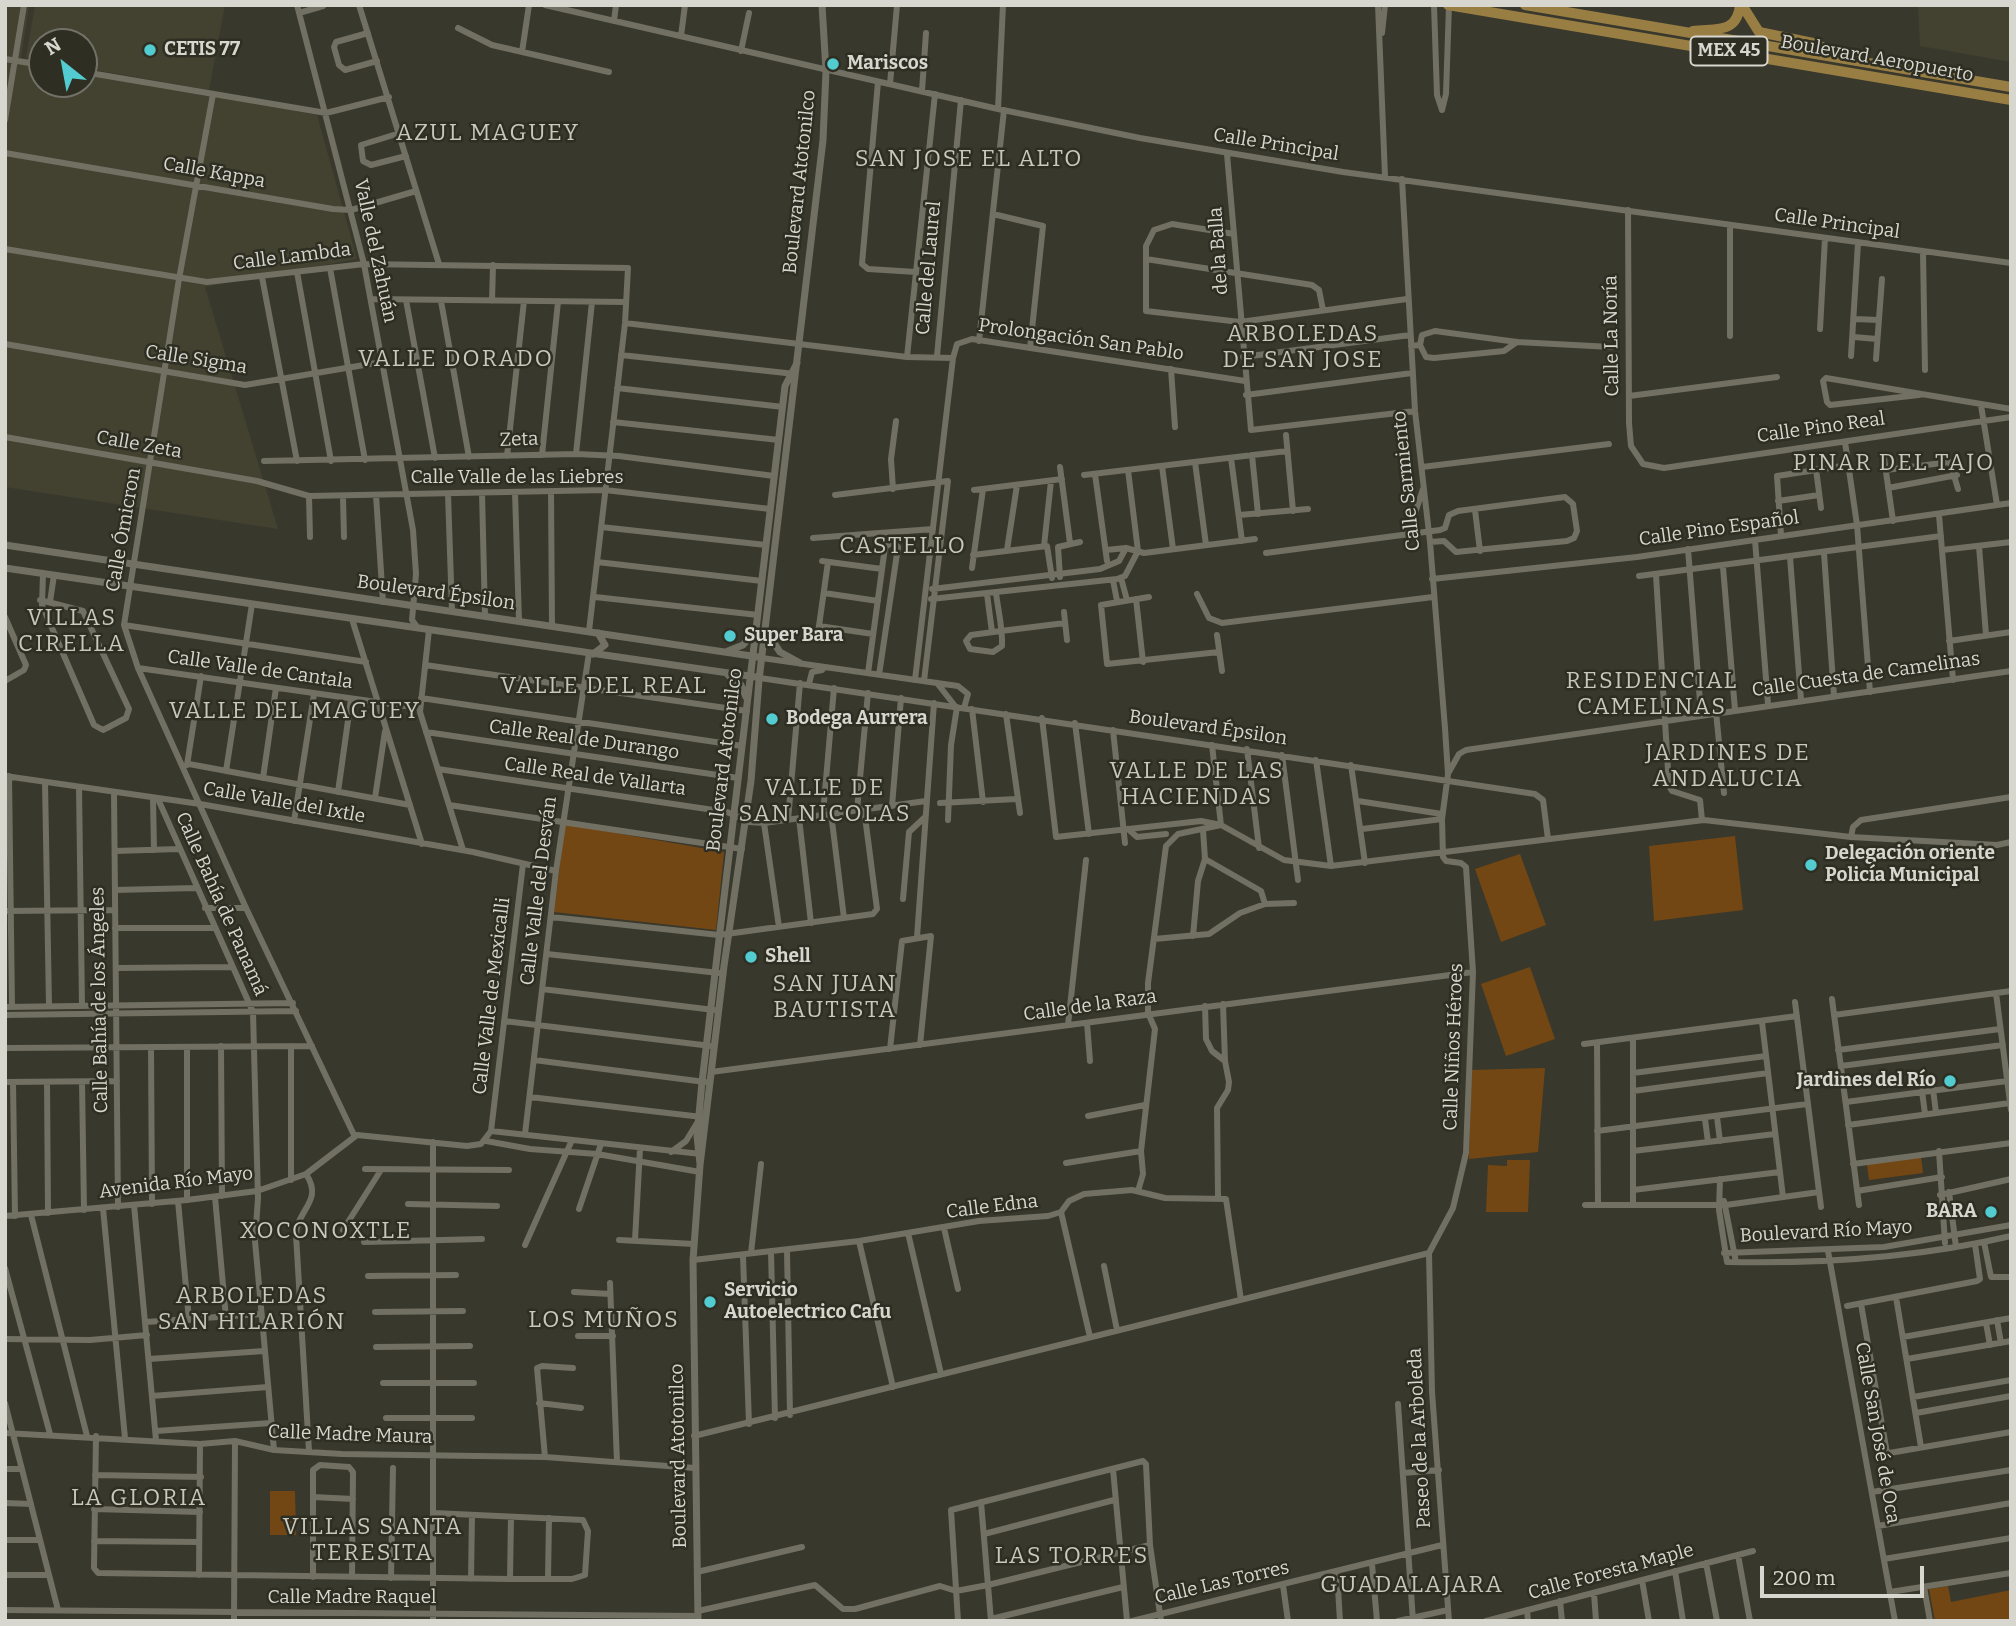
<!DOCTYPE html>
<meta charset="utf-8">
<style>
body{margin:0}
#map{position:relative;width:2016px;height:1626px;overflow:hidden;background:#39382d;font-family:Bitter,serif}
canvas{display:block}
.frame{position:absolute;inset:0;border:7px solid #d7d6cf;pointer-events:none}
.north{position:absolute;left:28px;top:28px;width:70px;height:70px;box-sizing:border-box;background:#2f2e23;border:2px solid #727168;border-radius:50%;rotate:329deg;font-size:19px;font-weight:700;line-height:28px;text-align:center;color:#d7d6cf}
.north::after{content:'';display:block;margin:auto;width:24px;height:32px;background:#52ccd0;clip-path:polygon(50% 0,100% 100%,50% 72%,0 100%)}
.scale{position:absolute;left:1760px;top:1566px;width:164px;height:32px;box-sizing:border-box;border:4px solid #d7d6cf;border-top:0;padding-left:9px;font-size:21px;line-height:24px;white-space:nowrap;color:#d7d6cf;-webkit-text-stroke:5px #2f2e23;paint-order:stroke}
</style>
<div id="map">
<canvas width="2016" height="1626"></canvas>
<div class="frame"></div>
<div class="north">N</div>
<div class="scale">200 m</div>
</div>
<script>
const ctx = document.querySelector('canvas').getContext('2d');
ctx.lineJoin = 'round';
function fillPath(path, color) { ctx.fillStyle = color; ctx.fill(path, 'evenodd'); }
function strokePath(path, color, width, dash) { ctx.strokeStyle = color; ctx.lineWidth = width; ctx.lineCap = dash ? 'butt' : 'round'; ctx.setLineDash(dash || []); ctx.stroke(path); }
function drawText(font, color, halo, rows, align = 'center') {
  ctx.font = font + ' Bitter,serif'; ctx.lineWidth = 5; ctx.setLineDash([]); ctx.textBaseline = 'middle'; ctx.strokeStyle = halo; ctx.fillStyle = color; for (const [text, x, y, turn = 0] of rows) {
    ctx.save(); ctx.translate(x, y); ctx.rotate((+turn || 0) * Math.PI / 180); ctx.textAlign = isNaN(turn) ? turn : align; if (halo) ctx.strokeText(text, 0, 0); ctx.fillText(text, 0, 0); ctx.restore();
  }
}
fillPath(new Path2D(`
 M5,5H29L21,58L42,62V84H84V70L317,115L357,259L205,287L278,529L5,487Z
 M35,5H225L209,90L84,68V42H42V60L26,58Z
 M1918,5H2011V62L1920,46Z`), '#434230');
fillPath(new Path2D(`
 M565,824L724,852L716,930L554,912Z
 M1735,836L1743,910L1654,921L1649,846Z
 M1520,854L1546,925L1501,942L1475,869Z
 M1530,967L1555,1039L1506,1056L1481,984Z
 M1545,1068L1538,1152L1469,1159L1471,1070Z
 M1921,1157L1923,1173L1869,1180L1867,1164Z
 M1507,1160H1530L1528,1212H1486L1488,1165L1507,1166Z
 M270,1491H295L296,1535H270Z
 M1948,1586L1951,1602L2011,1590V1621H1935L1929,1589Z`), '#734713');
strokePath(new Path2D(`
 M297,5L364,264L413,530L416,574L412,620L418,628
 M359,5L439,264
 M545,5L998,109L1140,138L1343,172L2011,263
 M1378,5L1385,176
 M1434,5L1437,95L1442,110
 M299,13L323,6
 M614,21L616,5
 M458,28L492,45L609,72
 M368,33L336,42L334,47L339,65L345,70L377,61
 M1382,33L1385,5
 M681,36L685,5
 M741,51L749,13
 M522,52L529,5
 M5,59L42,65
 M84,72L326,113L389,97
 M878,82L862,264L868,269L916,272
 M890,84L897,5
 M922,91L926,33
 M213,94L179,279L124,625L138,668L246,908L354,1135
 M998,109L1003,5
 M1442,110L1446,94L1449,5
 M5,120L24,5
 M400,133L361,145L363,161L371,165L406,156
 M5,153L333,209L351,210L416,191
 M1227,154L1251,430L1415,411
 M1402,179L1415,411L1430,542L1445,728L1448,774L1442,819L1443,857L1446,861L1461,863L1466,867L1473,972L1466,1153L1453,1208L1429,1253
 M1628,210L1629,423L1631,446L1643,464L1664,468L2011,417
 M993,214L1043,226L1030,348
 M1234,234L1172,224L1154,230L1146,246V311L1240,322L1407,299
 M5,249L207,282L364,264L628,268L625,323L589,631
 M1923,252L1925,370
 M1146,259L1312,285L1319,290L1323,310
 M330,268L365,460
 M297,272L331,461
 M262,277L297,461
 M371,299L626,302
 M406,300L435,458
 M441,301L469,457
 M492,301L493,265
 M1855,319L1878,320
 M625,323L907,357L953,358L957,344L972,339L1245,381
 M1820,329L1825,238
 M1730,336V226
 M1854,337L1877,339
 M979,341L1004,110
 M5,344L245,385L382,362
 M1420,345L1426,357L1434,358L1504,351L1517,342
 M1411,346L1420,345L1422,335L1435,331L1517,342L1611,347
 M621,355L795,374
 M937,356L961,100
 M1851,356L1858,243
 M907,357L935,94
 M1243,357L1410,335
 M1876,359L1882,279
 M1171,369L1175,427
 M617,388L783,407
 M1246,395L1412,373
 M1919,395L1830,405L1827,402L1823,381L1826,378L2011,409
 M1629,396L1777,377
 M1981,405L1997,505
 M613,422L779,440
 M1286,435L1293,511
 M5,437L257,481L309,496L605,490L770,509
 M1845,442L1857,525L1870,692
 M576,454L592,302
 M542,455L558,302
 M1252,455L1258,514
 M507,456L524,301
 M1231,458L1242,541
 M1884,458L1893,521
 M264,461L576,454L619,456L774,476
 M1195,462L1206,545
 M1162,466L1173,549
 M1060,467L1070,543
 M1422,467L1609,444
 M1816,469L1821,508
 M1128,470L1138,551
 M1886,470L1950,462L1958,489
 M1095,474L1107,561
 M1084,475L1287,451
 M1888,488L1957,475
 M893,489L891,459L896,421
 M974,490L1062,479
 M551,491L552,626
 M515,492L519,621
 M482,493L485,616
 M448,494L452,611
 M376,495L383,602
 M835,495L948,481L924,681
 M309,496L310,537
 M343,497L344,537
 M1778,501L1819,495
 M1475,510L1480,551
 M1239,515L1308,509
 M1939,515L1953,680
 M601,527L766,545
 M1408,534L1423,489
 M1781,535L1777,476L1849,465
 M813,538L933,529
 M1755,540L1768,704
 M1044,546L1051,481
 M1979,546L1986,635
 M1688,549L1701,714
 M1007,550L1017,485
 M1106,550L1126,548L1144,553L1255,539
 M1942,550L2011,542
 M1266,553L1440,530L1445,528L1449,515L1458,511L1565,497L1573,504L1577,531L1574,538L1567,541L1456,552L1444,541L1430,542
 M1824,553L1834,696
 M973,555L1047,546L1052,578
 M1790,557L1801,700
 M822,561L882,569
 M597,562L762,581
 M1723,567L1735,710
 M972,568L983,489
 M1656,575L1669,786L1672,791L1700,800L1702,820
 M1639,576L1941,536
 M1060,577L1058,547L1080,542
 M1121,578L1127,600
 M1432,579L1637,557L2011,503
 M1113,580L1117,601
 M932,589L1100,569L1119,561L1126,548
 M824,593L878,601
 M996,593C998,610 1003,629 1002,646L993,652L970,649L966,641L971,635L1001,631L1065,623
 M987,594L992,632
 M1197,594L1209,618L1222,623L1433,597
 M595,597L758,615
 M1149,597L1101,605L1107,664L1219,652
 M931,599L1117,579L1125,576L1138,551
 M1136,599L1143,662
 M40,600L83,611L129,709L126,718L103,730L94,725L42,605L43,574
 M50,602L54,575
 M1064,612L1067,640
 M5,617L26,665L24,670L5,681
 M352,619L422,844
 M124,625L366,662
 M819,626L873,634
 M429,630L420,712L463,850
 M818,633L828,562
 M1217,635L1222,671
 M1949,641L2011,632
 M762,658L958,686L968,694L964,708
 M425,665L747,711
 M138,668L419,708
 M868,673L885,547L893,542L898,547L879,675
 M760,678L1535,794L1543,800L1548,839
 M915,680L953,358
 M937,683L955,706
 M809,684L812,672L822,670
 M421,698L742,746
 M972,709L983,802
 M1716,712L1724,793
 M1006,714L1020,813
 M1042,718L1056,837L1201,821L1221,825L1284,860L1331,866L1704,820L1851,837L1997,845L2011,842
 M1075,723L1089,834
 M1113,730L1125,843
 M426,732L738,778
 M1247,749L1259,848
 M1282,755L1298,880
 M1316,760L1331,866
 M189,764L410,805
 M187,765L201,676
 M1351,765L1365,863
 M438,769L727,812L749,822L764,823L926,801
 M226,771L252,604
 M1449,772L1459,754L1466,750L2011,671
 M5,776L200,804L473,852L556,871
 M9,776L12,1006
 M263,778L276,688
 M45,782L49,1006
 M79,787L82,1006
 M338,792L351,699
 M114,793L118,1207
 M153,798L154,850
 M375,798L385,731
 M158,799L253,1012L258,1198L255,1241L274,1450
 M1358,801L1442,814
 M940,803L1016,799
 M449,805L742,849
 M892,806L901,698
 M857,810L868,693
 M831,813L844,918
 M823,814L834,688
 M799,818L811,923
 M788,820L800,683
 M948,820L951,745L957,707
 M294,821L314,694
 M764,823L779,927
 M1128,829L1137,837L1166,834
 M1362,829L1442,819
 M1203,830L1205,859L1261,891L1265,904
 M1851,837L1853,827L1861,820L2011,797
 M115,851L179,849
 M115,890L196,888
 M903,899L909,832L924,818
 M205,908H246
 M5,911L115,910
 M551,917L719,935L873,914L877,909L864,809
 M115,928H214
 M1193,936L1198,881L1205,859
 M917,937L934,703
 M1154,939L1209,934L1240,913L1265,904L1294,903
 M547,954L719,973
 M116,968L232,967
 M542,989L714,1010
 M1996,993L2011,1110
 M1832,999L1859,1205
 M1795,1002L1821,1207
 M1223,1004L1225,1061
 M1205,1006L1206,1039L1212,1051L1225,1061L1229,1082L1228,1090L1217,1108L1218,1197
 M5,1007L293,1003
 M5,1015L296,1011
 M1834,1015L2011,991
 M504,1021L711,1046
 M1762,1022L1783,1197
 M1087,1023L1090,1061
 M1068,1025L1086,860
 M1597,1043L1598,1204
 M1584,1044L1797,1016
 M221,1046L222,1196
 M291,1046V1180
 M151,1047L152,1204
 M187,1047V1200
 M5,1048L312,1046
 M890,1049L902,941L931,936L920,1045
 M1838,1050L2000,1029
 M534,1060L705,1082
 M1841,1066L2003,1045
 M711,1072L1473,972
 M1633,1073L1766,1056
 M5,1082L117,1081
 M13,1082L15,1216
 M47,1082L48,1213
 M82,1082L84,1210
 M1933,1089L1936,1113
 M1633,1091L1768,1073
 M1922,1091L1925,1114
 M530,1097L702,1117
 M1846,1102L2007,1081
 M1088,1116L1145,1105
 M1717,1117L1720,1141
 M1705,1119L1708,1142
 M1848,1125L2010,1103
 M491,1131L701,1154
 M1597,1131L1807,1104
 M525,1134L556,871L589,653
 M486,1141L530,1149L597,1154L700,1172
 M433,1142V1621
 M1633,1151L1775,1134
 M1939,1151L1945,1243
 M671,1152L686,1141L697,1123
 M1066,1163L1141,1151
 M1853,1164L2011,1143
 M365,1169L509,1170
 M306,1174C324,1201 297,1209 296,1235L309,1451
 M1720,1179L1719,1210L1727,1262C1823,1264 1917,1258 2011,1236
 M1633,1190L1780,1172
 M1138,1191L1143,1174L1141,1151L1155,1029L1148,1013V983L1166,846L1178,834L1221,825L1212,745
 M1857,1191L1942,1177
 M1949,1192L1956,1247
 M1940,1195L2011,1179
 M215,1197L226,1318
 M178,1201L189,1320
 M1724,1201L1736,1262
 M408,1204L497,1206
 M1633,1204V1038
 M134,1205L156,1440
 M1585,1205H1726L1819,1192
 M103,1208L125,1438
 M579,1209L601,1144
 M1061,1212L1090,1337
 M31,1215L87,1436
 M5,1216L187,1200L257,1191L306,1174L357,1135L467,1146L481,1144L491,1131L523,864
 M944,1228L958,1289
 M343,1230L381,1170
 M908,1233L941,1374
 M619,1240L694,1244
 M635,1240L640,1149
 M859,1241L893,1387
 M364,1242L482,1239
 M1984,1242L1991,1277H2011
 M525,1245L572,1140
 M787,1250L790,1415
 M771,1251L775,1418
 M1828,1251L1895,1621
 M751,1253L761,1164
 M1429,1253L1432,1392L1449,1621
 M1724,1253L1884,1247L2011,1225
 M743,1256L749,1424
 M693,1260L859,1241L979,1221L1048,1216L1061,1212L1069,1201L1084,1194L1132,1190L1165,1198L1226,1199L1241,1300
 M1104,1266L1117,1330
 M5,1268L50,1434
 M368,1276L456,1275
 M610,1283L617,1462
 M574,1292L610,1294
 M1896,1297L1921,1447
 M1861,1304L1887,1453
 M1847,1306L1977,1281L1980,1279L1975,1244
 M375,1312L463,1311
 M1997,1320L2001,1343
 M146,1322L261,1314
 M1986,1323L1990,1345
 M578,1336H613
 M1903,1337L2011,1318
 M5,1339L90,1340L147,1335
 M376,1347L470,1346
 M149,1359L264,1351
 M1907,1359L2011,1341
 M383,1383H474
 M152,1396L268,1387
 M1913,1397L2011,1380
 M5,1403L58,1610
 M539,1403L581,1408
 M1398,1404L1413,1621
 M1916,1413L2011,1396
 M386,1418H472
 M156,1431L271,1423
 M5,1433L200,1444L235,1441L274,1450L342,1454L545,1457L695,1468
 M96,1436L94,1568L98,1573L510,1579H572L585,1575L588,1531L583,1520L434,1513
 M694,1436L1429,1253
 M1878,1455L2011,1432
 M545,1457L537,1368L542,1366L573,1368
 M5,1469H22
 M1113,1469L1127,1621
 M1403,1473L1439,1470
 M95,1475L201,1477
 M1872,1492L2011,1470
 M313,1497L353,1499
 M981,1502L991,1621
 M5,1503L31,1504
 M94,1509L200,1512
 M1878,1526L2011,1503
 M984,1534L1114,1500
 M5,1540H39
 M94,1541L199,1542
 M1738,1555L1750,1621
 M1884,1559L2011,1538
 M1706,1563L1717,1621
 M1372,1564L1377,1621
 M1675,1571L1683,1621
 M697,1572L802,1547
 M1337,1572L1340,1621
 M5,1575H48
 M199,1575L200,1444
 M313,1577V1470L320,1465L349,1467L353,1472L352,1577
 M391,1578L393,1468
 M471,1579L472,1515
 M510,1579L511,1517
 M548,1579L549,1518
 M1642,1580L1649,1621
 M1283,1585L1288,1621
 M1924,1587L1930,1621
 M1890,1592L2011,1573
 M1594,1593L1596,1621
 M1560,1601L1562,1621
 M5,1610L698,1616
 M1527,1610L1528,1621
 M698,1611L815,1585L843,1609H855L940,1586L956,1591L988,1585L1150,1545
 M991,1619L1123,1587
 M234,1621L235,1441
 M958,1621L951,1510L1143,1461L1146,1464L1150,1545L1161,1621
 M1132,1621L1442,1545
 M1398,1621L1448,1610
 M1486,1621L1753,1551`), '#717063', 6);
strokePath(new Path2D(`
 M5,545L758,657
 M5,568L756,677
 M766,631L780,652L800,663
 M728,651L743,645L754,632
 M593,654L605,645L598,633
 M728,675L741,685L746,697
 M700,1164L697,1136L702,1082L785,386L797,363
 M698,1621L693,1260L700,1165L724,966L751,781L759,680L823,140L826,71L822,5`), '#717063', 7);
strokePath(new Path2D(`
 M1448,5L2011,100
 M1525,5L2011,87
 M1742,5L1759,32L1813,43L1844,56
 M1693,31C1716,28 1737,34 1740,5`), '#987e43', 10);
for (const [x, y, r, color] of [
 [150,50,7,"#52ccd0"],
 [833,64,7,"#52ccd0"],
 [730,636,7,"#52ccd0"],
 [772,719,7,"#52ccd0"],
 [1811,865,7,"#52ccd0"],
 [751,957,7,"#52ccd0"],
 [1950,1081,7,"#52ccd0"],
 [1991,1212,7,"#52ccd0"],
 [710,1302,7,"#52ccd0"]
]) { const dot = new Path2D(); dot.arc(x, y, r, 0, 2 * Math.PI); ctx.fillStyle = color; ctx.fill(dot); strokePath(dot, '#2f2e23', 2.5); }
for (const [x, y, w] of [
 [1729,51,77]
]) { const box = new Path2D(); box.roundRect(x - w / 2, y - 14.5, w, 29, 5); ctx.fillStyle = '#2f2e23'; ctx.fill(box); strokePath(box, '#d7d6cf', 2); }
drawText('bold 18px', '#d7d6cf', null, [
 ["MEX 45",1729,51]
]);
drawText('bold 19px', '#d7d6cf', '#2f2e23', [
 ["CETIS 77",164,50],
 ["Mariscos",847,64],
 ["Super Bara",744,636],
 ["Bodega Aurrera",786,719],
 ["Delegación oriente",1825,854],
 ["Policía Municipal",1825,876],
 ["Shell",765,957],
 ["Jardines del Río",1936,1081,"right"],
 ["BARA",1977,1212,"right"],
 ["Servicio",724,1291],
 ["Autoelectrico Cafu",724,1313]
], 'left');
drawText('19px', '#d7d6cf', '#2f2e23', [
 ["Boulevard Aeropuerto",1877,59,10],
 ["Calle Principal",1276,145,9],
 ["Calle Kappa",214,173,10],
 ["Boulevard Atotonilco",800,182,-84],
 ["Calle Principal",1837,224,8],
 ["Valle del Zahuán",375,251,78],
 ["de la Balla",1219,251,-94],
 ["Calle Lambda",292,257,-7],
 ["Calle del Laurel",929,268,-85],
 ["Calle La Noría",1612,336,-91],
 ["Prolongación San Pablo",1081,340,8],
 ["Calle Sigma",196,360,9],
 ["Calle Pino Real",1821,428,-8],
 ["Zeta",519,440,-2],
 ["Calle Zeta",139,445,10],
 ["Calle Valle de las Liebres",517,478],
 ["Calle Sarmiento",1407,481,-96],
 ["Calle Pino Español",1719,529,-8],
 ["Calle Ómicron",124,530,-80],
 ["Boulevard Épsilon",436,593,8],
 ["Calle Valle de Cantala",260,670,8],
 ["Calle Cuesta de Camelinas",1866,675,-8],
 ["Boulevard Épsilon",1208,728,8],
 ["Calle Real de Durango",584,740,8],
 ["Boulevard Atotonilco",725,760,-83],
 ["Calle Real de Vallarta",595,777,8],
 ["Calle Valle del Ixtle",284,803,10],
 ["Calle Valle del Desván",539,891,-83],
 ["Calle Bahía de Panamá",221,904,66],
 ["Calle Valle de Mexicalli",492,996,-83],
 ["Calle Bahía de los Ángeles",100,1000,-91],
 ["Calle de la Raza",1090,1006,-8],
 ["Calle Niños Héroes",1454,1047,-88],
 ["Avenida Río Mayo",176,1183,-7],
 ["Calle Edna",992,1207,-7],
 ["Boulevard Río Mayo",1826,1232,-3],
 ["Calle San José de Oca",1877,1433,80],
 ["Calle Madre Maura",350,1435,2],
 ["Paseo de la Arboleda",1420,1438,-93],
 ["Boulevard Atotonilco",679,1456,-91],
 ["Calle Foresta Maple",1611,1572,-15],
 ["Calle Las Torres",1222,1583,-13],
 ["Calle Madre Raquel",352,1598]
]);
ctx.letterSpacing = '2px';
drawText('23px', '#c9c8ba', '#2f2e23', [
 ["AZUL MAGUEY",488,134],
 ["SAN JOSE EL ALTO",969,160],
 ["ARBOLEDAS",1303,335],
 ["DE SAN JOSE",1303,361],
 ["VALLE DORADO",456,360],
 ["PINAR DEL TAJO",1894,464],
 ["CASTELLO",903,547],
 ["VILLAS",72,619],
 ["CIRELLA",72,645],
 ["RESIDENCIAL",1652,682],
 ["CAMELINAS",1652,708],
 ["VALLE DEL REAL",604,687],
 ["VALLE DEL MAGUEY",295,712],
 ["JARDINES DE",1728,754],
 ["ANDALUCIA",1728,780],
 ["VALLE DE LAS",1197,772],
 ["HACIENDAS",1197,798],
 ["VALLE DE",825,789],
 ["SAN NICOLAS",825,815],
 ["SAN JUAN",835,985],
 ["BAUTISTA",835,1011],
 ["XOCONOXTLE",326,1232],
 ["ARBOLEDAS",252,1297],
 ["SAN HILARIÓN",252,1323],
 ["LOS MUÑOS",604,1321],
 ["LA GLORIA",139,1499],
 ["VILLAS SANTA",373,1528],
 ["TERESITA",373,1554],
 ["LAS TORRES",1072,1557],
 ["GUADALAJARA",1412,1586]
]);
ctx.letterSpacing = '0px';
</script>
